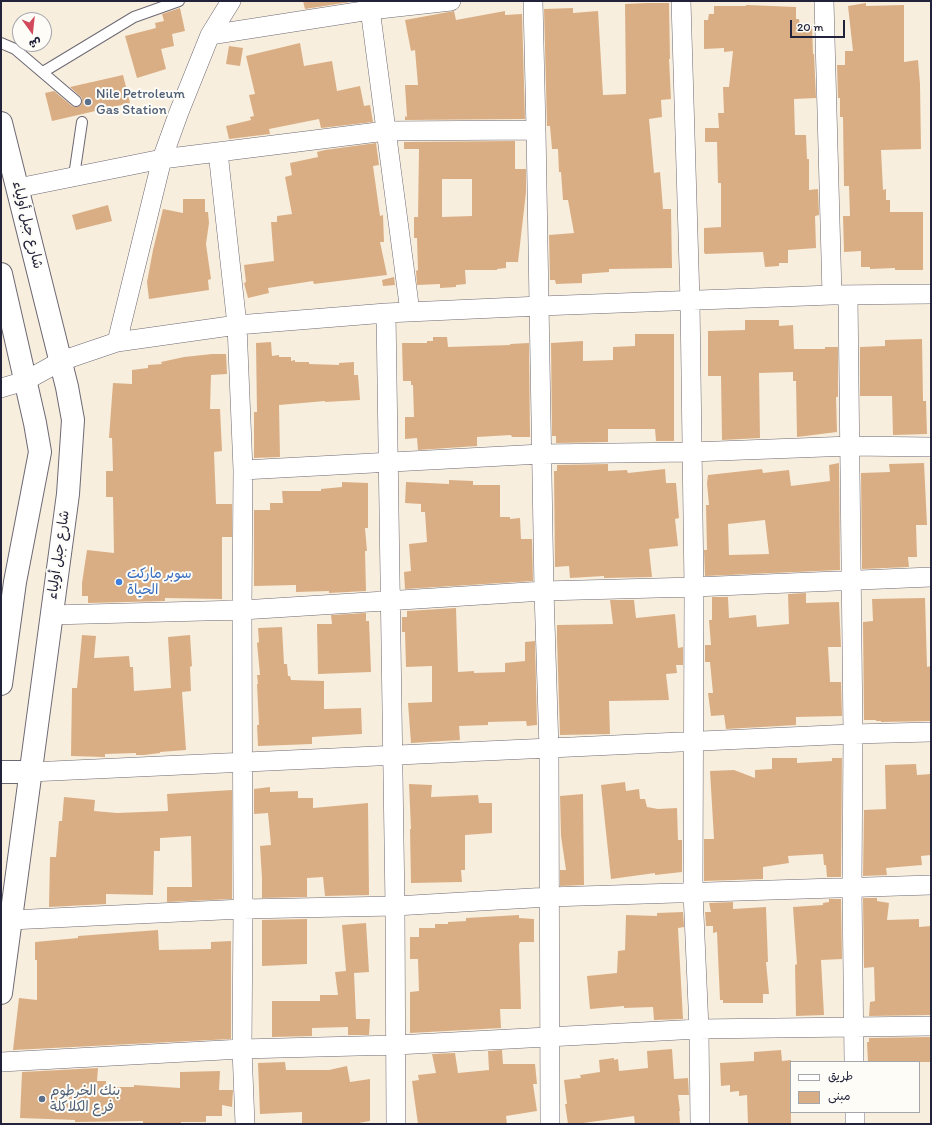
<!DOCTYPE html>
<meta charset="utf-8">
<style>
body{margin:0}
#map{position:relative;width:932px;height:1125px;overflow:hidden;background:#f8eedd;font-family:Itim,"Playpen Sans Arabic",sans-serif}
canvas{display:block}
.frame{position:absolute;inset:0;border:2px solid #22223b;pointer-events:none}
.legend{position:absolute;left:790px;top:1061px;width:130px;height:52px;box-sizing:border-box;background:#fdfcf7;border:1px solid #a5a5ac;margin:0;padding:5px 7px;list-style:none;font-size:12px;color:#22223b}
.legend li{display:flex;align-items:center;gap:8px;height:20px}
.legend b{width:20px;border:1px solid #a5a5ac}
.north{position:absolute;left:12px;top:12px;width:40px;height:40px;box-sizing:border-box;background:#fdfcf7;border:1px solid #a5a5ac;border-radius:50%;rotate:165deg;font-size:11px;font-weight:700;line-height:16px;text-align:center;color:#22223b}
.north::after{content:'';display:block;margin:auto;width:14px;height:18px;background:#d1495b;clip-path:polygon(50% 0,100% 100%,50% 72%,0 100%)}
.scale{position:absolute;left:790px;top:20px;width:55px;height:18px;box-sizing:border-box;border:2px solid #22223b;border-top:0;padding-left:5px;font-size:12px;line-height:14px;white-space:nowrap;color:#22223b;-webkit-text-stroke:3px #fdfcf7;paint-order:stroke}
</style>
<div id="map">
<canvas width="932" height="1125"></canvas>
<div class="frame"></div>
<ul class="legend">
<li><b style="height:5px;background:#fff"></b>طريق</li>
<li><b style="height:11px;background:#daae84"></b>مبنى</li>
</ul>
<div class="north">ش</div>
<div class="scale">20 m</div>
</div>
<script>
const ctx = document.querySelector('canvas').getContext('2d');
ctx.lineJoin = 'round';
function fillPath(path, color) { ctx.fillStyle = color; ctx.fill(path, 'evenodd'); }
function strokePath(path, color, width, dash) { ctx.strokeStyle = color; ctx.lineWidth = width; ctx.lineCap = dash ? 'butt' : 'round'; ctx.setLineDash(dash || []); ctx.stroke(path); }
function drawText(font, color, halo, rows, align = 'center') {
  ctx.font = font + ' Itim,"Playpen Sans Arabic",sans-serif'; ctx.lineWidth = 4; ctx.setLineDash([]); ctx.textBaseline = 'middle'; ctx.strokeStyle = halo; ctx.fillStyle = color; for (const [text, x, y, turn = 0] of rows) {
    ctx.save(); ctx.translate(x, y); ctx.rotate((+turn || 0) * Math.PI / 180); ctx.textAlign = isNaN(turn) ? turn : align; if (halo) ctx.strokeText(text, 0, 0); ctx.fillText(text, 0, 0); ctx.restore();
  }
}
fillPath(new Path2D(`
 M303,1H349L350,2L305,9Z
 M646,3H669L670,59H669L671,99L661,100L662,117L649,119L654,173L660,172L663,209H671L672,268L609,269V272L582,274V283L556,284L555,280H550L549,235L574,233L568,200H563L561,172H559L558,149H552L550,126H547L544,9L573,8V13L598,11L603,95L626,94L625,4Z
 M866,3V6L904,5V62L918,60L920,84L921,149L881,150L883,190L886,189V200H890V212H923V270H895V268L870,269V267H861V251L844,252L843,216H850L849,186H844L843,117H840V98H838L837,65H845V51H853L848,6Z
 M746,5L796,7V19H799L800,27L812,26L813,54H814L816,98L794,99L795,135H806L807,159H809V190L818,189L819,215L815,216L816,248L788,250V263H779V266L765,267L763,252L705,254L704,252V228L721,227V183H718L717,142H705V128H719L718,113H724L723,87H729L733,51L724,52V48L704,49V20H708L709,14H714V6H746Z
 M180,8L185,31L172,34L174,46L161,49L166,69L137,78L125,36L156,28L155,23L164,21L162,14Z
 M454,11L456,20L505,11V15L522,14L525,119L405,120V116L407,117L405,85H418L415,50L411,51L405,20Z
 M300,43L304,66L332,61L337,91L360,86L364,106L370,105L373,122L321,128L319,119L269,129L270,134L229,139L226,126L251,120L250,117L254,116L249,95L255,94L246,56Z
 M229,46L243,48L240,66L226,64Z
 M123,75L130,103L52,121L45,93L54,91L72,106L78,107L81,105L82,98L70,87Z
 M515,141V169H526V192L518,262H506V268L497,269V270H465L466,284L456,285V287L440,288V284L417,285L416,271L418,270L417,238H414V217H418L419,149H404V142ZM442,179H472V216L442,217Z
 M376,143L379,165L373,166L380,216L383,215L384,242H380L387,275L314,284L313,281L268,288L269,293L248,298L244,283L246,282L244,265L274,261L271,222H277V216L292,214L285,177L292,175L290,163L318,157L317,152L325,150Z
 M183,199H205V212H208L209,223L206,244L211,279L208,280L209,290L149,299L147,282L153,250L163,209L183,213Z
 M108,205L112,221L76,230L72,215Z
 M394,277L395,285L383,286L382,280Z
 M745,320H779V326L793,325L794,349H825V347H838V397H836L837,432L797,437L796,381H793V372L759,373L760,438L722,440L721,376H708V331L745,330Z
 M635,334H674V441H656L655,429H608V442L556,443V436H552L551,343L583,341V361L613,360V347L635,346Z
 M433,337H447L448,347L510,345V344L529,343L530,437H512L511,435L477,437V446L418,450L417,438L405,439V417H414L413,385H411V381H403L402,343H427V341H433Z
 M922,339L923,401H926L927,434L893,435L892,396H860V347L885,346V340Z
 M271,342L272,356L279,355V357H291V361L295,360V362H309V364L339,365V363L354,362V375H358L360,400L325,402V401L279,405L280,457L254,458V412H257L256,343Z
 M212,354H226L227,374L211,375L210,409H220L222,451L214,452L216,504H232V537H222V599L165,598V601L88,603V596H82V583L87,550L114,553L113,497H106V471H113L112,438H109L113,383L132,384V370L148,368V365L162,364L161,362L184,357Z
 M839,463L840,570L705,576L704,550H707L706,505H709L707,483L708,475L762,469L763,473L789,470L791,486L830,481L829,465ZM765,520L769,554L729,555L728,524Z
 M924,463L927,525H916L917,557H908L909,567L862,569L861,473L890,472L889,464Z
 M608,464V471L627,470L628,473L665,469L666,483H676L679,518L675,519L678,546L649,549L652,577L604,578V576L570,578L569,566L555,567L554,471H557V465Z
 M449,480L473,481V485H500V517H510V519L520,518L521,539H532L533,581L405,589L404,572L411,571L409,544L427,542L425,512H421V504L405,503L406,482L449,484Z
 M342,482L368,483V528H365L367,551H365L366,591L329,593V591L296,592V585L254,586V510H270V503H283L282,491H321V489L342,487Z
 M806,593V603L839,602L841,647H828L830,682H841L842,716L796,717V725L726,729L724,715L711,716L708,693H713L710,662H705V645H711L709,620H712V597H728L729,618L756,615L757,627L789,624L788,594Z
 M925,598L927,667L931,666V721L881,722V721H876V720H864L863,622L873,621L872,599Z
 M610,600H634L636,618L675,614L678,648L683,647V665H676L677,673L666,674L669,700L609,701L610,734L560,735L557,639V625L613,624Z
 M456,608L458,672L474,671V673L505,672V663L525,661V642L535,641L537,725L527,726L526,721L488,722V725L459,726L460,740L411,743L408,703L432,702V666L406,667L405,632H402V617H407V611Z
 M366,613V621H369L371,672L318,674L317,624H332L331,615Z
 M282,627L284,664H287L288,676H290L291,680L324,681V709L361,708L362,734L312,737V744L258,746L257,725H259L257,684H258L257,675H260L257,643L259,642L258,628Z
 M82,635L96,636L94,658L129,656L130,667H133L134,691L171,688L168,637L190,635L192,666L190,667L191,691L182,692L186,750L160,752V753L144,755H136V753L105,754V757L71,756L72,688H77Z
 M772,758H797V763L832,761V758H842L841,877H827L826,865H824L823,854L788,856L789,863L763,867V879L704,881V839H714L710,771L734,770L755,778V770L772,769Z
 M916,764L917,775L931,774V855L921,856L922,865L886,868L887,875L863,876L864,810L886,809L885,765Z
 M625,782L626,791L639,789L640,799H645L647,807L658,809L677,808L678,840H682V872L655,875V873L611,879L601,785Z
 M409,784L432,785L431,797L478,795L479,803H492V833L465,835V870H461L462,882L411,883L410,829H411Z
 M270,787V792L298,791V798H313V808L368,803L369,895L325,896L323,877L307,878V897L262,898V878L260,846L271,845L268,813L254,814V789Z
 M232,790V899L167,902V887H192L191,836L160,838V851H154L153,895L106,894V904L49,907L50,857H56L59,821H62L64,797L95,800L94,811L117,813L168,811L167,794Z
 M583,794L584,885L560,886V870H566L561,836L560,796Z
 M863,898H877V901L889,903L887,920L919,919V927L931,926V1015L869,1016L870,1002L875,1001L874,967L864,968Z
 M829,899H841L842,959L821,960L824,1015L796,1016L795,965L797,964L793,907L823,905V903L829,902Z
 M733,902V909L766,907L768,962H766L769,994H763V1003H723V1000H720L717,932L713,933V926H706L705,912H711L709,903Z
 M683,912L684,927L678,928L683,1019L654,1020L653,1007L624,1008V1006L590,1009L587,976L617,973L618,951L625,950L626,915L657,916V913Z
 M519,915V918L534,919V942H520L519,945L521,1009H500L501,1028L410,1033V992L419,991L418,959H410V937H419V928H435V924H448V922L466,921V918Z
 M307,919V964L262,966V920Z
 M366,923L369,972L354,973L356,1019H370L369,1035H348V1027L312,1028V1036L272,1037V1001H320V995H338L335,972L346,971L342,925Z
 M158,930L159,950L211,949V942L231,941V1039L13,1050L19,998L37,1000V960H35V942L78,938V936Z
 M931,1037V1062H868L867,1042H869V1038Z
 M672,1049L674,1079L688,1078L689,1095H678L680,1111H679L680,1123L635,1124L634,1116L583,1123L584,1124H568L565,1104H567L564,1080L581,1078L580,1075L600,1072L599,1060L614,1058V1060L618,1059L619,1071L648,1068L647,1051Z
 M502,1050L503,1064H535L537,1084H533L537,1111L506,1116L507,1124H418L412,1081L419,1080L418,1075L436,1073L432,1054L455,1053L458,1073L489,1070L488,1051Z
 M781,1050L782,1061L791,1060V1124H748L747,1095L739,1096V1091L730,1092V1085L721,1086L720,1063L754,1061V1052Z
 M285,1062L286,1070H329L347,1066L350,1082L370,1079V1121L353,1124H302V1112L260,1114L258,1063Z
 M98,1068L97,1081H106V1087H134V1085L180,1088V1072L220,1071L219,1090H233L232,1107L222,1105V1116H206V1122H181V1124H152L143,1123V1121L75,1122V1120L20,1118L22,1072Z`), '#daae84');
const service = new Path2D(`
 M1,43L15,49L76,101
 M43,72L134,17L179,1
 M74,176L82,122`);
const minor = new Path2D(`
 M369,1L410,312
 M533,1L536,130L544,591L549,749L550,1124
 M681,1L690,301L694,587L693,892L699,1029L700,1124
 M824,1L832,295
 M210,35L370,10L451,1
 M218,152L237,325L243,470L242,610L243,909L242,1049L245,1124
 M18,188L162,159L386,131L536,130
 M848,295L853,734L852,887L854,1062
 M386,313L395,906L396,1124
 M117,342L162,159L179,112L210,35L231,1
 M1,388L25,381L61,361L117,342L237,325L386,313L540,306L832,295L931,294
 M243,470L541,454L691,452L851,446L931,447
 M51,615L242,610L544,591L694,587L931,577
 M30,772L853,734L931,732
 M10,920L243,909L395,906L549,897L931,885
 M1,1062L242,1049L396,1045L699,1029L931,1026
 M855,1112V1124`);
const tertiary = new Path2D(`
 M1,772H30`);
const primary = new Path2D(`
 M1,123L67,387L73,420L68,494L1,993
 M1,274L35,423L40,452L15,582L1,684`);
strokePath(service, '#6d6974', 12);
strokePath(minor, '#6d6974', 20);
strokePath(tertiary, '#6d6974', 24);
strokePath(primary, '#6d6974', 24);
strokePath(service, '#fff', 10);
strokePath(minor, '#fff', 19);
strokePath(tertiary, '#fff', 22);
strokePath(primary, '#fff', 22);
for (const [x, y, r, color] of [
 [88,102,4,"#5c6f8a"],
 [119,582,4,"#3f7fe0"],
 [42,1099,4,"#5c6f8a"]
]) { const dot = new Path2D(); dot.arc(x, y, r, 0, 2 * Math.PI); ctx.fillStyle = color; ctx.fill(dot); strokePath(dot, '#fdfcf7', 1.5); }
drawText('14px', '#4e5e75', '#fdfcf7', [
 ["Nile Petroleum",96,94],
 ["Gas Station",96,110],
 ["بنك الخرطوم",50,1091],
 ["فرع الكلاكلة",50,1107]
], 'left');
drawText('14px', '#22223b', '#fdfcf7', [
 ["شارع جبل أولياء",27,225,76],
 ["شارع جبل أولياء",59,555,-82]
]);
drawText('14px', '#366cbe', '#fdfcf7', [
 ["سوبر ماركت",127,574],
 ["الحياة",127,590]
], 'left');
</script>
